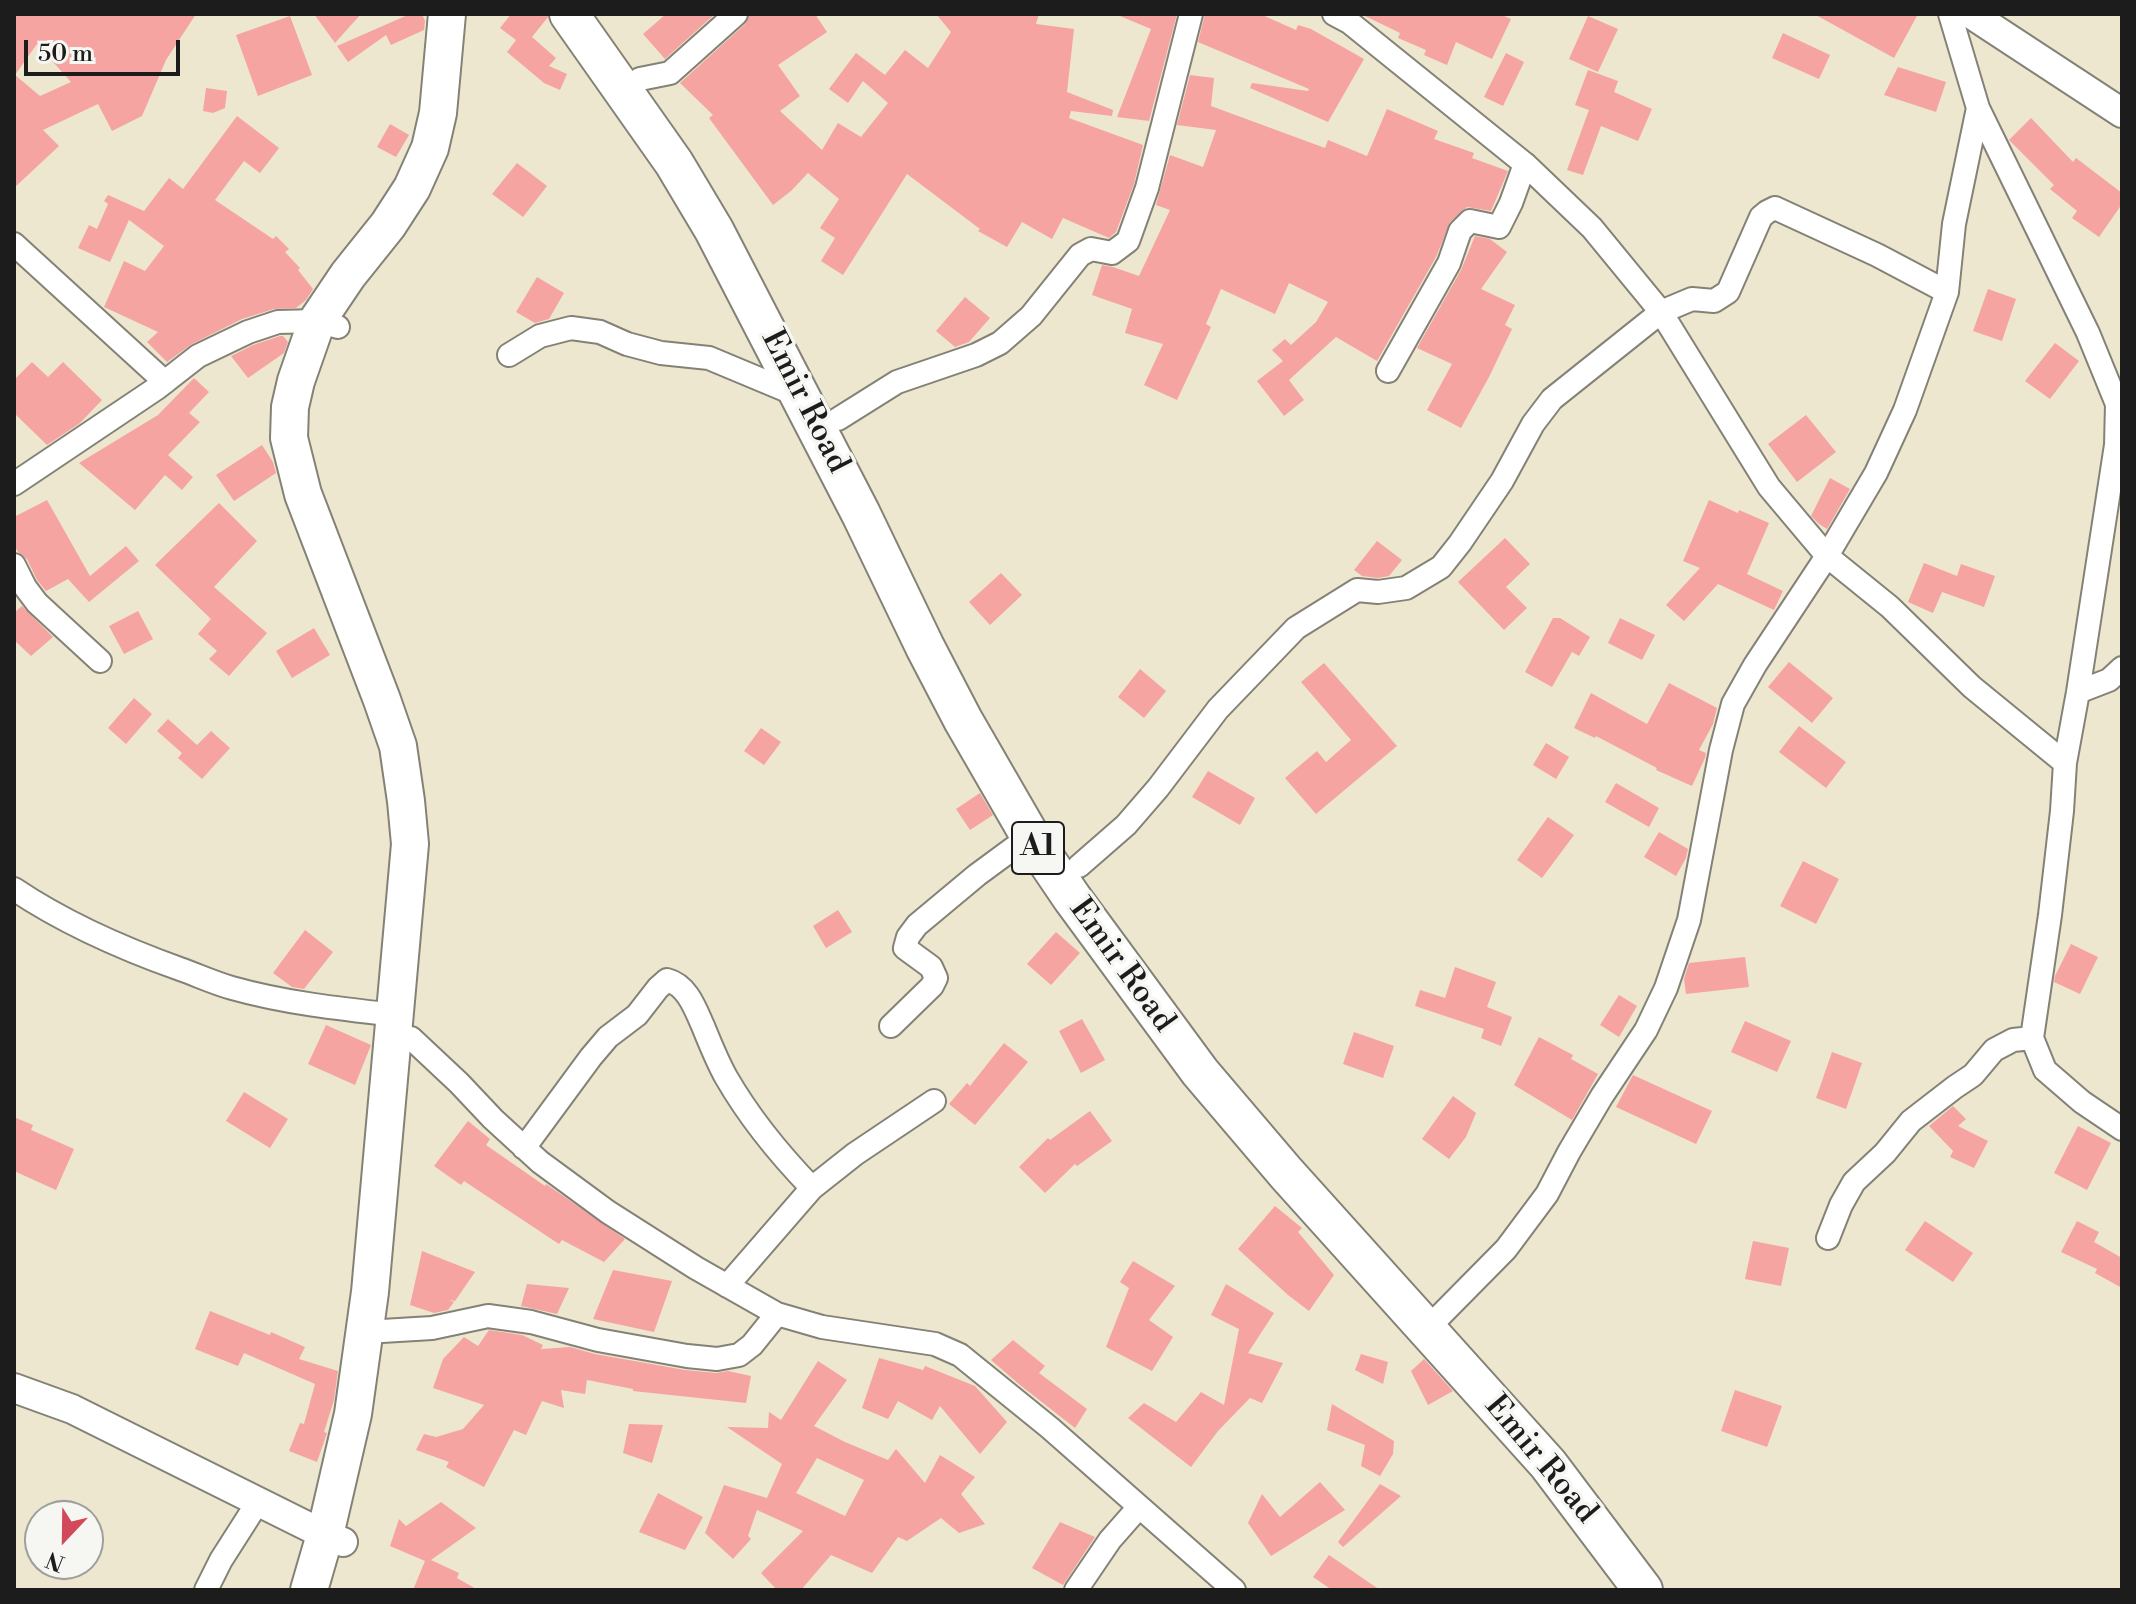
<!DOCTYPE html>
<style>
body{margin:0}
#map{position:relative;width:2136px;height:1604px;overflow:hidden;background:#ede7cf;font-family:"Libre Bodoni",serif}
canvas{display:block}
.frame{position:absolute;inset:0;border:16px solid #1c1c1c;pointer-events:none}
.north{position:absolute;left:24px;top:1500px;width:80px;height:80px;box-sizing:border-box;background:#f6f6f2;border:2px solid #9f9f9c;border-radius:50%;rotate:202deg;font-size:22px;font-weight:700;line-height:32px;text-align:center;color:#1c1c1c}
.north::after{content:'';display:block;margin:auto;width:28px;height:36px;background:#d1495b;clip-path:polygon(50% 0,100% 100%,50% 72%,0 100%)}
.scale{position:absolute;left:24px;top:40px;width:156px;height:36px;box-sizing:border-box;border:4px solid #1c1c1c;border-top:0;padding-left:10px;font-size:24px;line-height:28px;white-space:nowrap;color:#1c1c1c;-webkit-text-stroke:6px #f6f6f2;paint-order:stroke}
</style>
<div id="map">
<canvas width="2136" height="1604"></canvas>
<div class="frame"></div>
<div class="north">N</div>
<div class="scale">50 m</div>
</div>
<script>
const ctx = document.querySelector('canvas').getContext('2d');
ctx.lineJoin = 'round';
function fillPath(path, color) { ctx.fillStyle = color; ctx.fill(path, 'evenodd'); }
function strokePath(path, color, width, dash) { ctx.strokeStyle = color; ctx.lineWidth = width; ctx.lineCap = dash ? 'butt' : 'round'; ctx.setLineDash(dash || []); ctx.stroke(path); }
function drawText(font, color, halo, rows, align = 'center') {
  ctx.font = font + ' "Libre Bodoni",serif'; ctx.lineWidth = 7; ctx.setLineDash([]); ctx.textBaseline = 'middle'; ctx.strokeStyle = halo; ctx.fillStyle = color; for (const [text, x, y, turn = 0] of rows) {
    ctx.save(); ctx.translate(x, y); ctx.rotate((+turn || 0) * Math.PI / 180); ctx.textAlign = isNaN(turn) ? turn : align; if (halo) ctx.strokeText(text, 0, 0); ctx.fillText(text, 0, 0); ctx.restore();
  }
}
fillPath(new Path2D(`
 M14,14H196L166,60L142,116L112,131L98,104L43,130L59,146L14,188ZM37,44L71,82L40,96L15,75Z
 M314,14H361L335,43Z
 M410,14H422L425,21L424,30L391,45L386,35L348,62L337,46Z
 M511,14H547L548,17L532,37L556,58L549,66L567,74L560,90L544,83L507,52L516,40L500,28Z
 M666,14H715L665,59L643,34Z
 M750,14H815L827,32L778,65L800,96L780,111L822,150L838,123L861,137L888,103L863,81L848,103L829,89L856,53L885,75L905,50L928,68L951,32L936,14H1039L1036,24L1074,29L1067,92L1113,110L1112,116L1071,111L1069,118L1143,145L1134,184L1116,232L1109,238L1063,218L1052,239L1022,222L1007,247L978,231L980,229L907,174L843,275L821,261L835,238L820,228L839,199L808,173L791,191L773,205L709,118L713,115L680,83L745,24Z
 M1115,14H1177L1149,121L1117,117L1151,29Z
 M1205,14H1260L1296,30L1298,25L1311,29L1364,59L1328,122L1250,88L1252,83L1308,91L1309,89L1198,42Z
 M1361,14H1500L1511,19L1492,59L1456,42L1447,65L1424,55L1426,50L1398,38L1400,33Z
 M1814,14H1918L1894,58Z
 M290,16L312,75L258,96L236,35Z
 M1588,16L1618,29L1598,72L1569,59Z
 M1783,33L1830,55L1819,79L1772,58Z
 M1506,53L1524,62L1503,106L1484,97Z
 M1898,67L1946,82L1936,112L1884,95Z
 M1588,70L1618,81L1614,92L1652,109L1638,141L1601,126L1583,175L1567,170L1589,110L1575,105Z
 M1190,75L1214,78L1211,106L1325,148L1328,140L1367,156L1387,109L1438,131L1434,139L1474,153L1472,158L1508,171L1491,211L1467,207L1450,222L1436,257L1377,361L1336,337L1289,380L1304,400L1284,416L1257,381L1283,361L1272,350L1285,339L1291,345L1316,322L1328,302L1289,283L1275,314L1221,289L1206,324L1211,327L1177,400L1144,385L1163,344L1125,333L1132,309L1092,295L1102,265L1113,267L1139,276L1170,210L1156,205L1170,155L1203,167L1216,130L1177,125Z
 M206,88L227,91L225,108L213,113L203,111Z
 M237,116L279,148L260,173L244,161L215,200L273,239L276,236L289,249L285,252L300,268L298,270L313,289L306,300L296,308L274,309L242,319L192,344L167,362L147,342L158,332L104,307L124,261L145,271L164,246L129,220L110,262L78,248L89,225L97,229L108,204L104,201L108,195L144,211L169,178L183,189Z
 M2031,118L2073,162L2076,158L2122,193V204L2099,237L2072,218L2077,211L2050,189L2054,185L2009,140Z
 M390,124L409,135L396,157L377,147Z
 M517,163L547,186L523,217L492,194Z
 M1475,236L1490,239L1507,252L1481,289L1515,305L1505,325L1512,329L1489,377L1461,428L1427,410L1452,364L1417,348L1461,270Z
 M537,277L564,293L549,319L535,323L516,312Z
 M1988,289L2016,299L2002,341L1973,331Z
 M965,297L990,318L969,342L955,347L936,331Z
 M280,336H283L288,342L284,353L248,378L231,356L253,345Z
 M2055,343L2079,361L2050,399L2025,381Z
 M32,362L48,377L63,362L102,400L80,423L47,445L14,413V380Z
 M194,378L209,392L189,413L200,422L168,455L193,477L182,490L165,475L135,510L79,463L158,415Z
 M1806,415L1836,452L1797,482L1768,444Z
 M262,445L273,462L276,473L234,501L216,475Z
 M1830,478L1850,489L1827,529L1819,524L1811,516Z
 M47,500L90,576L126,546L139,561L89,602L68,579L46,591L37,580L27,559L18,552L14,545V517Z
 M1709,500L1738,513L1739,510L1769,523L1747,574L1783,591L1774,610L1718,584L1684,621L1666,605L1700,568L1683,561Z
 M219,503L257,541L214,587L267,633L229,676L209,659L217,651L198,634L211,619L155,565Z
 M1505,538L1530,564L1506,587L1527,608L1504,630L1458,582Z
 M1377,541L1402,560L1389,576L1378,578L1362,576L1354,570Z
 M1924,563L1957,576L1961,564L1995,576L1984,607L1942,592L1933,613L1908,602Z
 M1001,573L1022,595L990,625L969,602Z
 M22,606L53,637L31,656L14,640V613Z
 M138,611L153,639L124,654L109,626Z
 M1553,618H1560L1590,637L1579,656L1572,652L1552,687L1525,672Z
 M1620,618L1655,635L1642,660L1608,643Z
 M314,628L330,655L292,678L276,651Z
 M1789,662L1833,698L1812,723L1768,687Z
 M1324,663L1397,746L1316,814L1285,778L1317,751L1326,762L1351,740L1301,682Z
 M1140,669L1166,691L1144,718L1118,697Z
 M1669,683L1717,708L1713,724L1699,750L1706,753L1705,758L1692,786L1656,770L1657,768L1596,736L1595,738L1574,728L1591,693L1647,724Z
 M134,698L152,714L126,744L108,728Z
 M168,719L197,745L211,731L230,748L202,779L178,758L182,753L157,731Z
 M1799,726L1846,762L1826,788L1779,752Z
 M761,728L781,742L764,765L744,751Z
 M1546,743L1569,757L1556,779L1533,765Z
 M1208,771L1255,798L1240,825L1192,797Z
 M1616,783L1659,808L1649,827L1605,802Z
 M980,793L993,815L970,830L956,809Z
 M1548,817L1574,835L1542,878L1517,860Z
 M1659,832L1688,849L1686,858L1676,876L1644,857Z
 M1803,861L1839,879L1816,924L1780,906Z
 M838,910L852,932L826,948L813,926Z
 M305,930L333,952L304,989L292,987L273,973Z
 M1056,932L1080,953L1051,985L1027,964Z
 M2071,944L2098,957L2080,994L2054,982L2055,976Z
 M1745,957L1749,987L1686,994L1684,979L1689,963Z
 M1455,967L1496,982L1487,1007L1512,1017L1501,1046L1481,1038L1484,1029L1415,1006L1420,990L1445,998Z
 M1619,995L1637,1006L1619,1037L1600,1025Z
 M1082,1019L1105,1060L1081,1073L1059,1031Z
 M1745,1021L1791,1041L1777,1072L1731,1052Z
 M326,1025L371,1045L355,1085L308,1064Z
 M1354,1032L1394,1046L1383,1078L1343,1064Z
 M1539,1037L1573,1055L1571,1059L1598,1074L1572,1120L1514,1085Z
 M1004,1043L1028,1062L975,1125L949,1104L967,1083L970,1086Z
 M1832,1052L1862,1063L1846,1109L1816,1098Z
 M1633,1075L1712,1111L1696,1144L1616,1107Z
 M244,1092L288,1119L270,1148L226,1121Z
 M1453,1096L1476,1113L1466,1137L1449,1159L1422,1139Z
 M1953,1106L1966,1119L1958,1126L1988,1141L1974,1168L1950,1157L1953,1151L1929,1126Z
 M1090,1111L1112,1141L1077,1166L1075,1164L1045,1193L1019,1167L1048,1138L1050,1140Z
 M14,1117L33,1125L31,1130L74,1149L56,1190L14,1171Z
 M468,1121L490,1139L486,1145L545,1186L546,1184L625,1239L604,1262L562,1240L559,1244L464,1181L461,1185L434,1166Z
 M2078,1126L2111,1143L2087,1190L2054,1173Z
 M1275,1206L1302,1228L1298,1232L1334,1275L1309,1311L1288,1295L1238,1249Z
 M1925,1221L1973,1253L1953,1282L1905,1250Z
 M2077,1221L2099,1232L2094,1242L2122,1258V1288L2095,1273L2097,1269L2061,1252Z
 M1753,1241L1789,1248L1781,1286L1745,1279Z
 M422,1251L475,1272L455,1301L449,1300L454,1302L448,1310L434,1313L410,1305Z
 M1133,1261L1175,1286L1149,1320L1173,1337L1152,1371L1106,1347L1129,1288L1120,1282Z
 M613,1270L672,1281L654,1332L593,1319Z
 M527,1284L569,1288L557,1314L521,1306Z
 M1226,1284L1274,1313L1248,1353L1283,1363L1262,1403L1250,1398L1218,1431L1191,1467L1128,1418L1144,1403L1176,1422L1201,1392L1224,1405L1239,1329L1211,1315Z
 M210,1311L270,1335L271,1332L305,1347L299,1359L338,1371L334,1400L324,1432L327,1433L317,1462L289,1451L300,1423L304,1424L315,1384L244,1353L238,1366L195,1349Z
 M489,1330L522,1335L543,1345L541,1349L570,1347L595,1354L685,1370L716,1373L728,1371L751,1376L746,1403L633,1391V1389L587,1380L585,1394L561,1390L564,1408L542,1401L526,1435L514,1430L484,1487L446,1467L449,1462L416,1450L424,1434L436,1437L463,1429L484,1405L433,1388L443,1359L464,1337L478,1346Z
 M1013,1340L1045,1366L1039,1373L1087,1409L1075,1428L1020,1385L991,1360Z
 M1361,1354L1388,1362L1383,1384L1355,1370Z
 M879,1358L923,1370L925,1366L975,1386L1007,1422L980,1454L940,1406L932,1420L898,1401L888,1419L862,1408Z
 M1424,1359L1453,1391L1428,1405L1411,1371Z
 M818,1361L847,1380L814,1426L845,1442L888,1460L896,1449L925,1483L940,1455L975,1477L961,1494L985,1524L959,1533L941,1518L907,1541L898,1537L872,1573L831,1555L801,1590H777L761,1573L803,1531L757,1510L748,1536L751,1539L733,1559L705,1533L724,1485L767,1498L782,1464L727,1427L768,1428L769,1412L781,1420ZM817,1458L864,1480L845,1516L796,1493Z
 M1735,1390L1782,1406L1767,1447L1721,1431Z
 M1332,1404L1394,1441L1393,1454L1380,1476L1361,1466L1365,1445L1327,1430Z
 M629,1424L663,1425L652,1463L623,1453Z
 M1320,1482L1345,1510L1271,1556L1248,1523L1262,1494L1280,1517Z
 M1380,1484L1401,1496L1343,1547L1338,1542Z
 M658,1493L703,1517L685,1550L639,1532Z
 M441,1502L476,1528L431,1560L459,1573L457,1578L478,1590H413L425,1561L390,1546L399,1519L406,1526Z
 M1060,1522L1095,1537L1063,1585L1032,1568Z
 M1329,1555L1380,1590H1332L1313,1577Z`), '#f5a4a2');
const minor = new Path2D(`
 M1334,14L1349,22L1525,164L1592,228L1661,312L1769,487L1827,556L1890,607L1972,687L2065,763
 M640,79L670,73L736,14
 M1978,108L2088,333L2117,404L2116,445L2078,692L2065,763L2062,811L2050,915L2032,1038L2045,1070L2082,1102L2122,1129
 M14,244L165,382
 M509,355L540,336L571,328L600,332L627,344L661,353L709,358L800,396
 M1388,371L1449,263L1460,231L1470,221L1499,227L1511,203L1525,164
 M838,419L897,382L976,355L1000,343L1031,316L1080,255L1091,249L1112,253L1128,241L1147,188L1191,14
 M14,484L157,388L198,356L248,332L278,322L317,321L338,327
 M14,565L25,587L37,603L100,661
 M2078,692L2109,680L2122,668
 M1079,866L1126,825L1158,788L1218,709L1296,628L1357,590L1378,592L1406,588L1441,567L1460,543L1502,481L1533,424L1552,399L1661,312L1692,299L1714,301L1728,292L1761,217L1767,212L1775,208L1877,255L1947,292
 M14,889C66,924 121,948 180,969C197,975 214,983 232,988C285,1003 341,1009 396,1015
 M891,1026L932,986L936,978L931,967L905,948L908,937L917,925L977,875L1030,836
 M411,1038L459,1083L493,1119L540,1162L608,1212L696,1268L777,1314L822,1327L935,1344L960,1355L1050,1428L1234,1590
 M524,1148L591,1057L608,1037L637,1015L658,988L667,980C687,985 695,1008 703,1026C710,1043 717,1061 726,1077C749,1117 780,1155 812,1188
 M1828,1238L1841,1205L1854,1182L1885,1153L1911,1121L1955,1087L1973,1075L1994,1050L2013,1040L2032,1038
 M727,1286L812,1188L855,1154L934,1101
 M1427,1329L1506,1249L1547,1194L1569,1152L1602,1096L1646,1030L1666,988L1689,920L1721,750L1733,704L1755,665L1827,556L1876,473L1905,410L1947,292L1954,224L1978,108L1950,14
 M382,1331L432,1328L488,1316L531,1322L598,1340L687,1356L717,1359L739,1355L752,1345L777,1314
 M206,1590L221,1560L258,1502
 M1076,1590L1110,1540L1139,1507`);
const tertiary = new Path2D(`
 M1971,14L2122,113
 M14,1388L72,1409L325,1535L343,1542`);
const primary = new Path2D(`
 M309,1590L325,1535L353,1414L370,1292L410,844L406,801L398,746L382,700L303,494L289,438L290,407L296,381L317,321L348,275L388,225L412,188L430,148L438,113L447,14`);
const trunk = new Path2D(`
 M569,14L674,163L714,230L861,514L925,647L963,720L1030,836L1072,898L1200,1072L1286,1173L1548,1464L1643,1590`);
strokePath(minor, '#848276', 26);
strokePath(tertiary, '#848276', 32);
strokePath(primary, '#848276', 40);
strokePath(trunk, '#848276', 42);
strokePath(minor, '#fff', 22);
strokePath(tertiary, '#fff', 28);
strokePath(primary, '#fff', 36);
strokePath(trunk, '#fff', 38);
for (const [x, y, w] of [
 [1038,848,52]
]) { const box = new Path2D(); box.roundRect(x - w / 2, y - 26, w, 52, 6); ctx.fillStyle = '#f6f6f2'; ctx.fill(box); strokePath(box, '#1c1c1c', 2); }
drawText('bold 30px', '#1c1c1c', null, [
 ["A1",1038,848]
]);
drawText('32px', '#1c1c1c', '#f6f6f2', [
 ["Emir Road",804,402,63],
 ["Emir Road",1121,966,54],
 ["Emir Road",1540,1460,50]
]);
</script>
